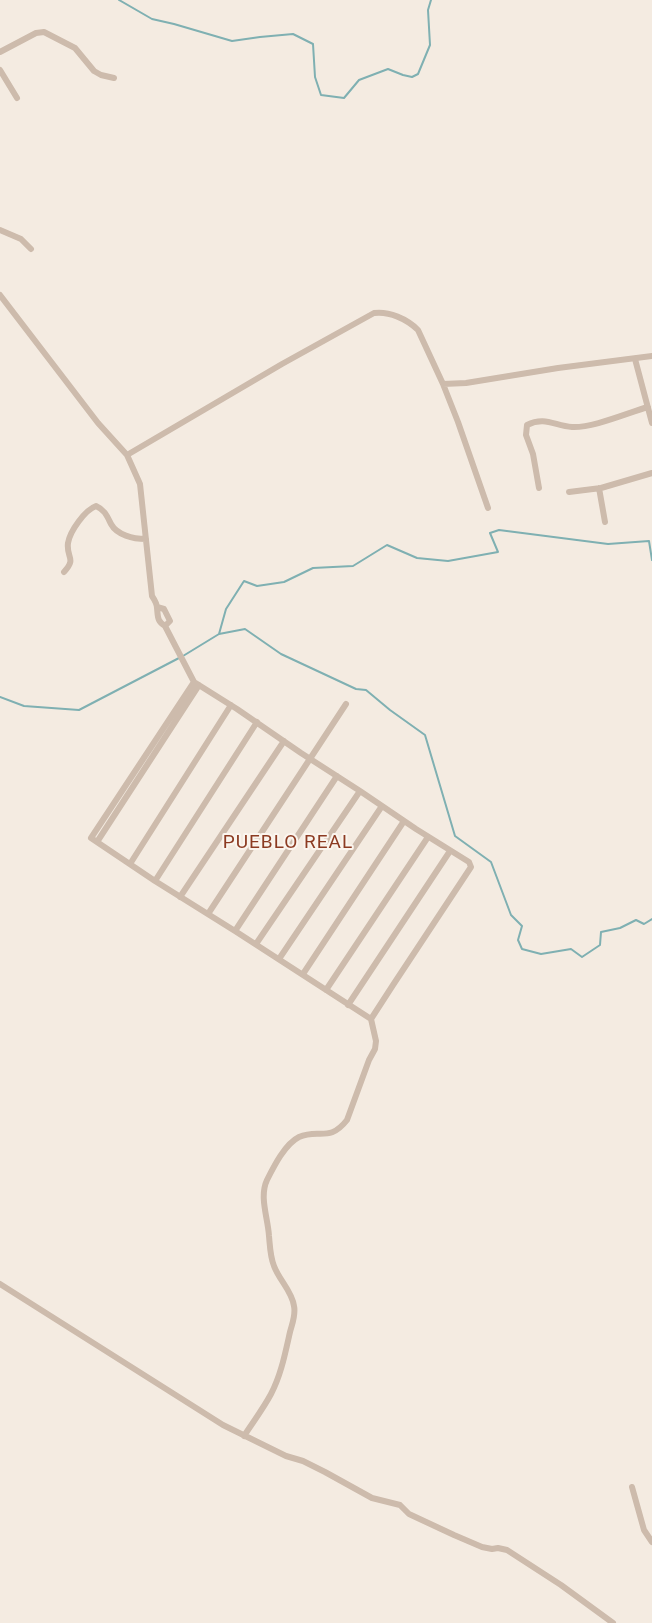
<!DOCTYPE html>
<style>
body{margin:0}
canvas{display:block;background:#f4ebe1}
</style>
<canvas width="652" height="1623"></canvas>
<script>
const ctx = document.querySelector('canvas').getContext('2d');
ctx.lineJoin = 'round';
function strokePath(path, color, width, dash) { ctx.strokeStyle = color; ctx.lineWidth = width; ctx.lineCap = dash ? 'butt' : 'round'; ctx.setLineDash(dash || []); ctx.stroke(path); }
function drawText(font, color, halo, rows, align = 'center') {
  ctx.font = font + ' Roboto,sans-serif'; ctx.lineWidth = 4; ctx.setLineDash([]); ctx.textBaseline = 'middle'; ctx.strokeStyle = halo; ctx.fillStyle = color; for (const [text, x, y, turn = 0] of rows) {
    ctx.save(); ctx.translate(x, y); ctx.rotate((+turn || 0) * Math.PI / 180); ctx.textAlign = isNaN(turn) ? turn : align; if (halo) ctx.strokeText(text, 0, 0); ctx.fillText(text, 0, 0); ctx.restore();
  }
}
strokePath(new Path2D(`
 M119,0L152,19L174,24L232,41L260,37L293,34L313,44L315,77L321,95L344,98L359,80L388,69L403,75L412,77L418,74L430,45L428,10L431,0
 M219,634L245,629L281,654L356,689L366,690L390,710L425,735L455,836L491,862L511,915L522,926L518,940L522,949L541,954L571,949L582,957L600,945L601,932L620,928L636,920L644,924L652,919
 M183,656L219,634L226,609L244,581L257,586L284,582L313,568L353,566L387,545L417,558L448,561L498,552L490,533L499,530L608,544L649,541L652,560
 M0,697L24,706L79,710L179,658`), '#7fb0b2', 2);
strokePath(new Path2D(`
 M0,52L36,33L44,32L75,48L94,71L101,75L114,78
 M0,70L17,98
 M0,230L21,239L31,249
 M0,295L98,423L127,455L140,484L152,596C154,599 157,604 157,608C158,617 157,621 165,626L194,682L237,709L301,753L360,791L416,829L469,862L471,867L393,985L371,1019L235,931L155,881L91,838L194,682
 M635,359L652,423
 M443,384L458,422L488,508
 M127,455L282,364L374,313C389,311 407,319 418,330L443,384L466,383L558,368L652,356
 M539,488L533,454L526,435L527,425C545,416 555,426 572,427C593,428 627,413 648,407
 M599,488L605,522
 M569,492L601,488L652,473
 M64,572C77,558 66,558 68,543C70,531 85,510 96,506C105,510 107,516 111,524C117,535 133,539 146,539
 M157,607L164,609L170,621L165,626
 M97,842L199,685
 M130,864L231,705
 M155,881L257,722
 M180,897L284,741
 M208,914L346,704
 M235,931L337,776
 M256,944L360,791
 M279,959L382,806
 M303,974L404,821
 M326,990L428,837
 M348,1005L450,851
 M0,1284L223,1425L286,1456L303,1461L325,1472L372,1498L400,1505L409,1514L454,1535L482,1547L492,1549L498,1548L507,1550L561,1585L613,1623
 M244,1436C253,1422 263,1409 271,1394C281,1375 285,1354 290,1332C292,1324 296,1315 294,1306C292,1291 279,1280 274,1266C270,1256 270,1246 269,1236C268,1218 259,1197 267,1180C274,1166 285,1144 299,1137C319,1128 329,1143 347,1120L369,1060L375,1049L376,1041L371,1019
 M632,1487L644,1530L652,1542`), '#cdbbac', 6);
ctx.letterSpacing = '1px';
drawText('19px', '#8c3b22', '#fbf5ee', [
 ["PUEBLO REAL",288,843]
]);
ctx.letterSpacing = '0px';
</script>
